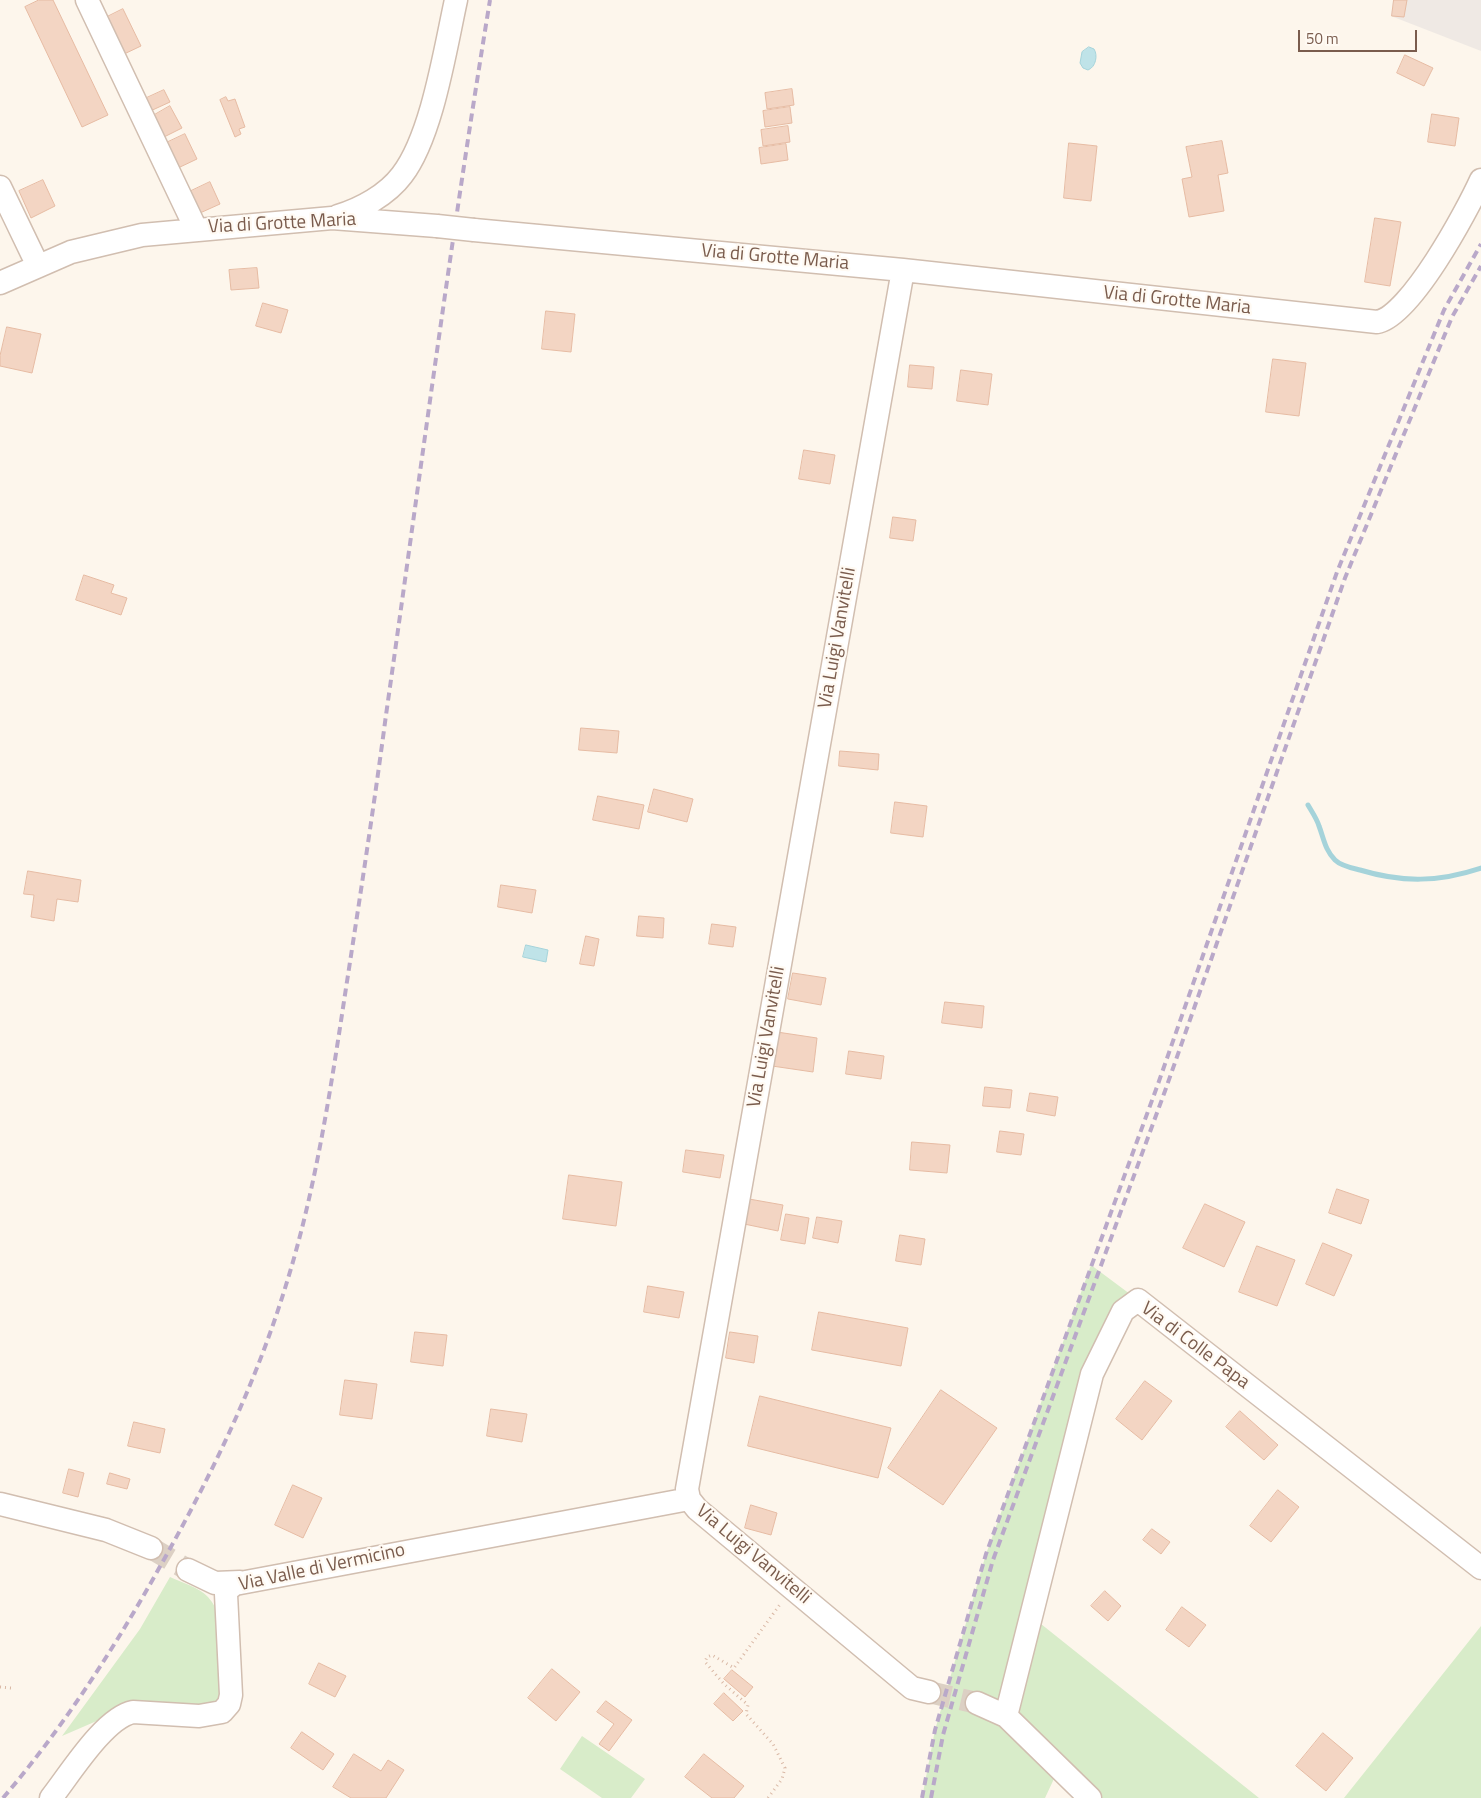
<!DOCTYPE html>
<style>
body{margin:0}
#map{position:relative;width:1481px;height:1798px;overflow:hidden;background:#fdf6ec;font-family:"Titillium Web",sans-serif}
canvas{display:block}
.scale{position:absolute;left:1298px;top:30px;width:119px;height:22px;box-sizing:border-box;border:2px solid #7a5c4d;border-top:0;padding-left:6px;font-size:15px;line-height:18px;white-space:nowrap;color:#7a5c4d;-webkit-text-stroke:4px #fffaf3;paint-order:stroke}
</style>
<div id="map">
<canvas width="1481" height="1798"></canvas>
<div class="scale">50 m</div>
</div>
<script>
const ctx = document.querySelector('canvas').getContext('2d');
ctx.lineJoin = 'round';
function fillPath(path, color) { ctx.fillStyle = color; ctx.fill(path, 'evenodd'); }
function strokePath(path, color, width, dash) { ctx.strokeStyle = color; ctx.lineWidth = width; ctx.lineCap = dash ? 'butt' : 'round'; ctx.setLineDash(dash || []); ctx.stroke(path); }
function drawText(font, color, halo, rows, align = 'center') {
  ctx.font = font + ' "Titillium Web",sans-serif'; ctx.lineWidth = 4.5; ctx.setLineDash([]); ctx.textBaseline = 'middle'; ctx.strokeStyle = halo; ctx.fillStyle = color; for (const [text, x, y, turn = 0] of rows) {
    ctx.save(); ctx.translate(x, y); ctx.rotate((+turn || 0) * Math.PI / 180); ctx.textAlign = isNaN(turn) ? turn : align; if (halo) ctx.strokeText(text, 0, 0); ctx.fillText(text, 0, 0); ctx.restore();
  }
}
fillPath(new Path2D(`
 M1393,0H1481V51L1391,16Z`), '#efe9e4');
fillPath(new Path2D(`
 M1091,1265L1138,1300L1092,1374L1031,1616L1259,1798H1090L1059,1768L1045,1798H922L935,1730L986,1554Z
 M170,1577C181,1582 200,1588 208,1597C231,1622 223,1674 218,1704L99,1720L62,1736L140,1629Z
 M1481,1626V1798H1344Z
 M582,1736L645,1779L631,1798H602L560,1769Z`), '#d8ecc9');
const water = new Path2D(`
 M1089,47L1094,49C1098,55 1096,67 1088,70L1083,68L1080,63L1082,52Z
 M526,945L548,950L546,962L523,957Z`);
fillPath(water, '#bfe3e8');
strokePath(water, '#a5d3da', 1);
strokePath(new Path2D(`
 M1308,805C1312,812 1317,819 1319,826C1324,839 1325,850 1335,860C1341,866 1352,868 1360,870C1403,883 1439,882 1481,868`), '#a5d3da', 5);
const building = new Path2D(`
 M39,0H53L108,115L82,127L25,7Z
 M1394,0H1407L1404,17L1392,16Z
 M123,9L141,46L122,55L105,18Z
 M1405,55L1433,68L1424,86L1397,73Z
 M792,89L794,105L767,109L765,93Z
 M164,90L170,102L146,113L140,101Z
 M226,97L228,101L235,99L245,127L239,129L241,134L235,137L220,100Z
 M170,106L182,128L162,138L151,117Z
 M790,107L792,123L765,127L763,111Z
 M1432,114L1459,118L1455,146L1428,142Z
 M788,126L790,142L763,146L761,130Z
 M185,134L197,159L178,168L166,143Z
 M1222,141L1228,173L1218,175L1224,211L1189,217L1182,179L1192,177L1186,147Z
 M1069,143L1097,146L1091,201L1064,198Z
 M786,144L788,160L761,164L759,148Z
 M43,180L55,206L31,218L19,191Z
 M210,182L220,204L200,213L189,192Z
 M1375,218L1401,222L1390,286L1365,282Z
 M257,268L259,288L231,290L229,270Z
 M263,303L288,310L281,333L256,326Z
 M546,311L575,314L571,352L542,349Z
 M7,327L41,334L32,373L0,366V356Z
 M1273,359L1306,363L1299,416L1266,412Z
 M910,365L934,367L932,389L908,387Z
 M961,370L992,374L988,405L957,401Z
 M804,450L835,455L830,484L799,479Z
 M893,517L916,520L913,541L890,538Z
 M84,575L114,585L111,593L127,598L121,615L76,600Z
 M581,728L619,731L617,753L579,750Z
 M840,751L879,754L878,770L839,766Z
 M654,789L693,799L687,822L648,812Z
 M598,796L644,805L639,829L593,820Z
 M895,802L927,806L923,837L891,833Z
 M28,871L81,880L78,902L57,899L54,921L31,917L34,895L24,894Z
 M501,885L536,890L532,913L498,907Z
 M639,916L664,918L663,938L637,936Z
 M712,924L736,927L733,947L709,944Z
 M586,936L599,939L594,966L580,964Z
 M793,973L826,978L821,1005L788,999Z
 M945,1002L984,1006L982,1028L942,1023Z
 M777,1032L817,1038L813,1072L772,1066Z
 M849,1051L884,1056L881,1079L846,1074Z
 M985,1087L1012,1090L1010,1108L983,1106Z
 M1030,1093L1058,1097L1055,1116L1027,1111Z
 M1000,1131L1024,1134L1021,1155L997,1152Z
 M912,1142L950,1145L947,1173L910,1170Z
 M686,1150L724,1155L720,1178L683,1172Z
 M569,1175L622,1182L616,1226L563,1219Z
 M1337,1189L1369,1200L1361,1224L1329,1213Z
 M749,1199L783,1205L778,1231L744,1224Z
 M1205,1204L1245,1222L1224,1267L1183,1248Z
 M786,1214L809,1218L805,1244L781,1240Z
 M817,1217L842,1221L838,1243L813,1238Z
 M900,1235L925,1239L921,1265L896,1261Z
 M1323,1243L1352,1255L1334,1296L1306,1284Z
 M1257,1246L1295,1260L1277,1306L1239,1292Z
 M648,1286L684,1292L679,1318L644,1312Z
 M819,1312L908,1328L901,1366L812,1350Z
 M415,1332L447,1335L443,1366L411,1362Z
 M730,1332L758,1336L754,1363L726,1358Z
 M345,1380L377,1384L372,1419L340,1415Z
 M1145,1381L1172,1401L1142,1440L1116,1419Z
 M941,1390L997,1428L943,1505L888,1468Z
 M760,1396L891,1428L878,1478L748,1446Z
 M491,1409L527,1414L522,1442L487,1436Z
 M1240,1411L1278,1445L1264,1460L1226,1427Z
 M134,1422L165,1429L160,1453L128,1446Z
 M69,1469L84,1473L78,1497L63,1493Z
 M110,1473L130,1479L127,1489L107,1484Z
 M293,1485L322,1498L303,1538L275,1525Z
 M1278,1490L1299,1507L1271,1542L1250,1526Z
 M751,1505L777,1513L771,1535L745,1528Z
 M1152,1529L1170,1542L1161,1554L1143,1540Z
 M1105,1591L1121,1606L1108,1621L1091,1606Z
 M1182,1607L1206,1625L1189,1647L1166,1630Z
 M319,1663L346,1676L335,1697L309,1684Z
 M552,1669L580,1692L556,1721L528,1698Z
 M732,1670L753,1687L745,1697L724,1679Z
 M724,1693L743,1711L733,1721L714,1704Z
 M606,1701L632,1720L609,1751L599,1744L614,1724L597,1712Z
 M302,1732L334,1754L323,1770L291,1748Z
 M1323,1733L1353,1758L1326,1791L1296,1766Z
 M354,1754L381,1771L388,1760L404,1770L386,1798H351L333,1787Z
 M704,1754L744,1786L734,1798H712L685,1777Z`);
fillPath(building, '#f3d5c3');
strokePath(building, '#e6bba3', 1);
strokePath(new Path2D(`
 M151,1548L188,1570
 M929,1692L977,1703`), '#dcd0c4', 22, [22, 11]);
const minor = new Path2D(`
 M87,0L196,229
 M0,187L38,266
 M338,216C361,209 387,195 402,175C432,136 445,50 456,0
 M474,230L903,270L1377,322C1410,317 1467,211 1481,180
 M903,270L687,1489L689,1499L697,1509L912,1688L929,1692
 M0,283L71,252L142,235L332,218L437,226
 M0,1504L106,1530L151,1548
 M188,1570L215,1583L240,1582
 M977,1703L1006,1716L1090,1798
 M1006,1716L1092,1374L1123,1311L1138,1300L1481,1568
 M51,1798C70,1774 104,1718 133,1712L199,1716L222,1712L229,1704L231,1695L226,1594L227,1590L235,1584L689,1499`);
strokePath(minor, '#d1beb0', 25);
strokePath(new Path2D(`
 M0,1687L11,1688
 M768,1798L782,1779L785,1768L773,1744L746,1714L748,1705L724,1684L705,1662L707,1657L712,1655L734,1668L781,1603`), '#d9b8a5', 3, [1, 4]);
strokePath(minor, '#fff', 22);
strokePath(new Path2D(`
 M3,1798C67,1723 119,1641 167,1554C215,1468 257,1380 286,1285C316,1189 331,1087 346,988C360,897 374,806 386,715C420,476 451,238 490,0
 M922,1798L935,1730L986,1554L1158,1084L1337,572L1444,310L1481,244
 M931,1798L943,1735L993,1560L1165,1091L1345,578L1452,317L1481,266`), '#b9a8c9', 4, [8, 5]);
const minorBridge = new Path2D(`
 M437,226L474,230`);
strokePath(minorBridge, '#d1beb0', 25, []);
strokePath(minorBridge, '#fff', 22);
drawText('19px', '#7a5c4d', '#fffaf3', [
 ["Via di Grotte Maria",282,224,-3],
 ["Via di Grotte Maria",775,258,5],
 ["Via di Grotte Maria",1177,301,6],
 ["Via Luigi Vanvitelli",838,638,-80],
 ["Via Luigi Vanvitelli",767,1037,-80],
 ["Via di Colle Papa",1195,1346,37],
 ["Via Luigi Vanvitelli",753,1555,40],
 ["Via Valle di Vermicino",322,1568,-12]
]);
</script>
